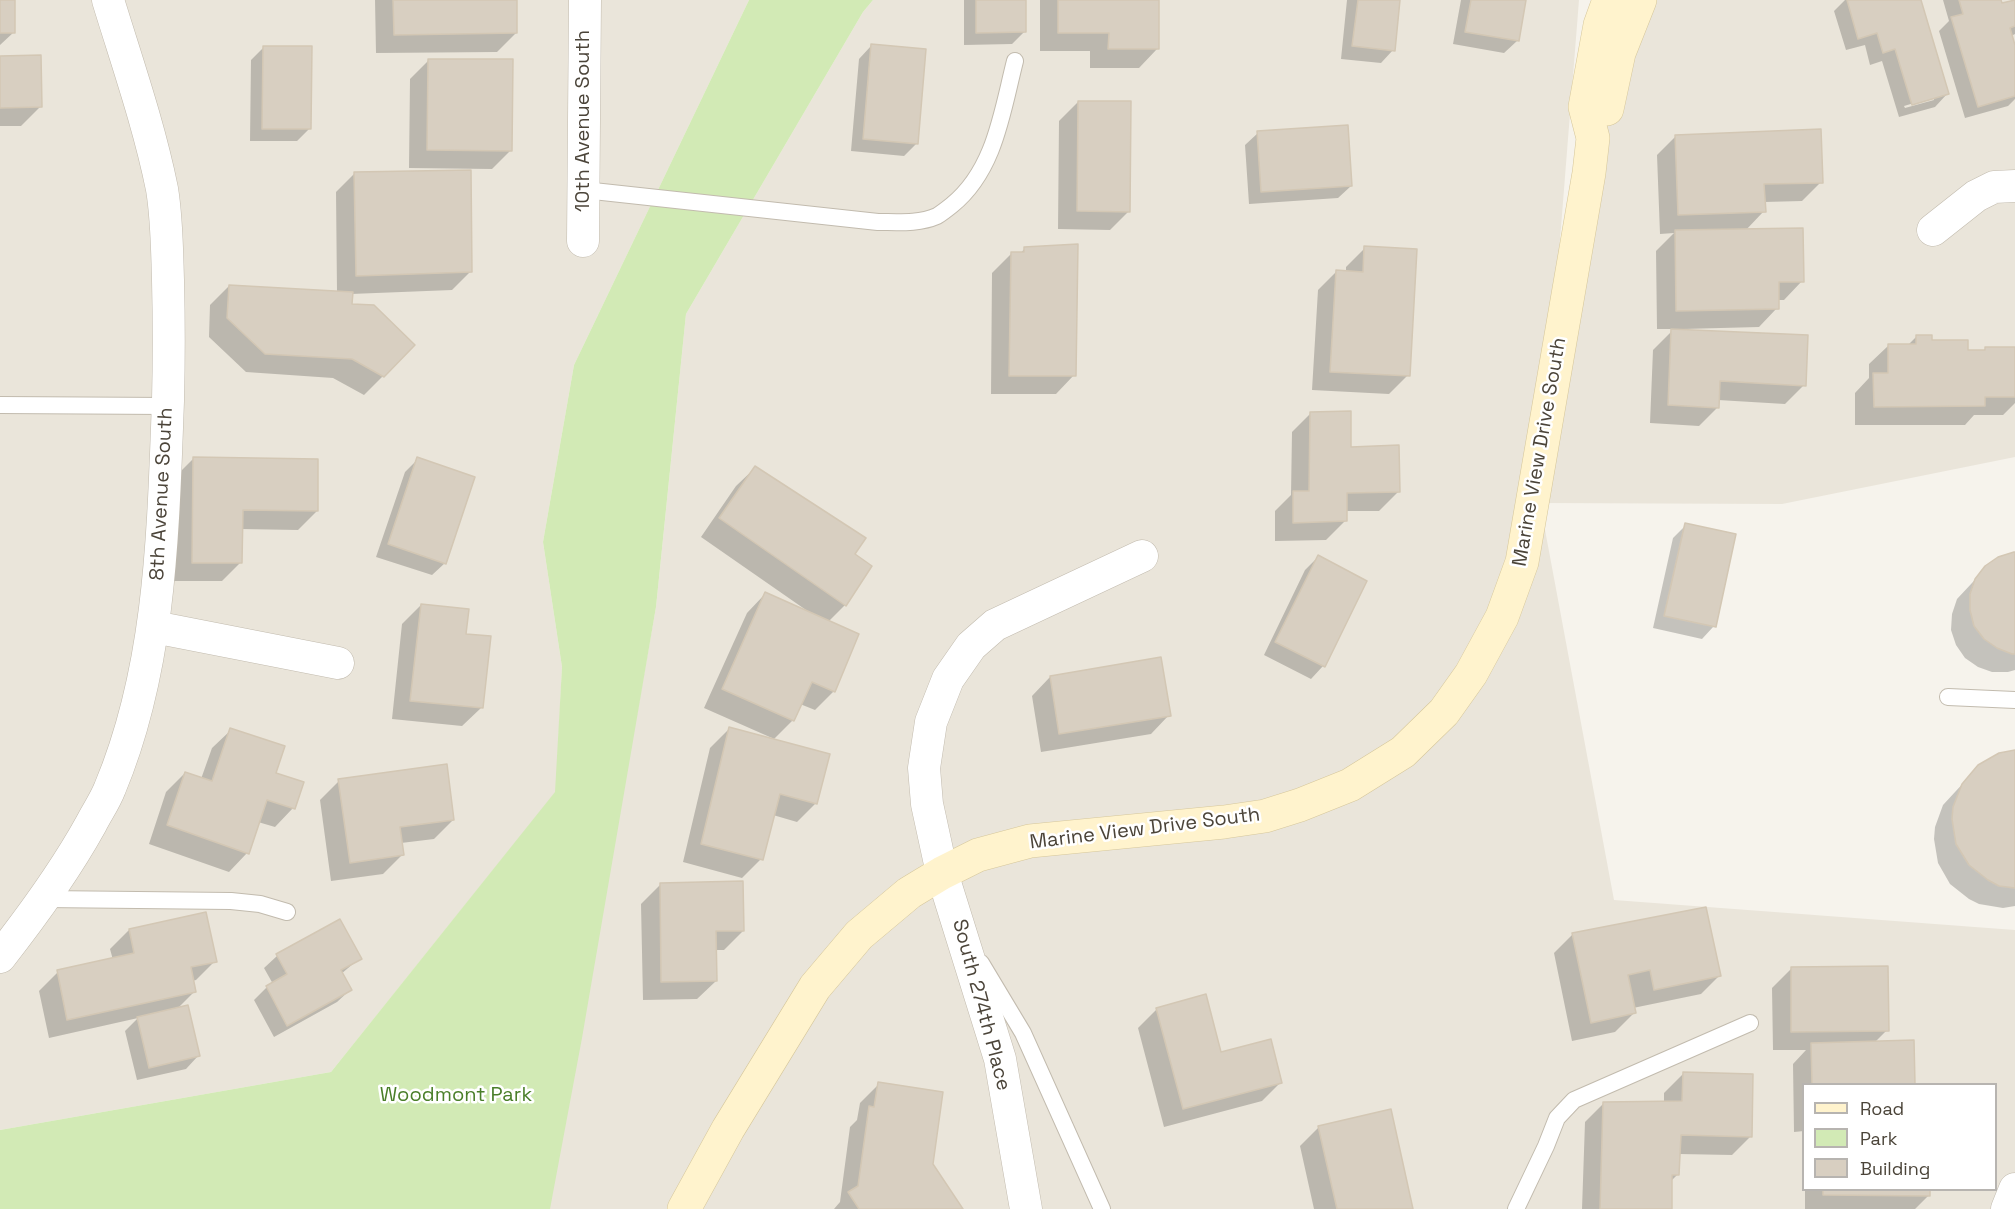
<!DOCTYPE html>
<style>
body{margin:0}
#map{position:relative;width:2015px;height:1209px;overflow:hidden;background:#f6f3ec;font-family:"Space Grotesk",sans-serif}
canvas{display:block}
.legend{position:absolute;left:1802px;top:1083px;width:195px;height:108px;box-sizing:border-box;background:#fff;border:2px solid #b7b4b0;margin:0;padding:8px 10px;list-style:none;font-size:18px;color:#4b4439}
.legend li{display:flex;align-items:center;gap:12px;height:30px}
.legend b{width:30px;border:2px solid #b7b4b0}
</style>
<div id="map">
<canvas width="2015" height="1209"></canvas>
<ul class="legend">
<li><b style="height:8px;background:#fff3cd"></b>Road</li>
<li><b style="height:16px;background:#d2eab5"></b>Park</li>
<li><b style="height:16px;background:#d8cfc1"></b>Building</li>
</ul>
</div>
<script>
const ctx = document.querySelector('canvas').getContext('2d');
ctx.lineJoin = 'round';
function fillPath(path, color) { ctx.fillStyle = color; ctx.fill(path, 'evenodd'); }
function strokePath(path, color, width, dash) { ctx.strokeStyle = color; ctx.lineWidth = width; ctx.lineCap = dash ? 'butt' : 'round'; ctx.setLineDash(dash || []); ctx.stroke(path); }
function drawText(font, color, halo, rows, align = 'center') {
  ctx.font = font + ' "Space Grotesk",sans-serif'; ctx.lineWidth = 5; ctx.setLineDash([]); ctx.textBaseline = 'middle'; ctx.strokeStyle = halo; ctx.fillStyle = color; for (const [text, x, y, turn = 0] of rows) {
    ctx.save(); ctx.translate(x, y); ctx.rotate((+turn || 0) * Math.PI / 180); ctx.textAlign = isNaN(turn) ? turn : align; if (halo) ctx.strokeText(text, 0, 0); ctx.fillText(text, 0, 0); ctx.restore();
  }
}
fillPath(new Path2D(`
 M0,0H749L574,365L543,542L562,667L556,792L331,1072L0,1130Z
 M873,0H1579L1540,492L1620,0H2015V457L1782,504L1540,503L1614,900L2015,930V1209H549L656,607L686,314L863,12ZM1804,1084H1996V1190H1804Z`), '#eae5da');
fillPath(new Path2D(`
 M749,0H873L863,12L686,314L656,607L582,1038L550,1209H0V1130L331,1072L555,792L562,667L543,542L574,365Z`), '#d2eab5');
fillPath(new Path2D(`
 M0,0H14V32L0,45Z
 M375,0H515L516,33L497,52L376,53Z
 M964,0H1024L1025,31L1012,44L964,45Z
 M1040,0H1132L1157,49L1139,68H1090V51H1040Z
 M1347,0H1399L1393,50L1381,63L1341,59Z
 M1461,0H1525L1517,41L1504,53L1453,44Z
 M1845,0H1920L1947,94L1935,107L1899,117L1882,61L1870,65L1865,45L1846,50L1834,11ZM1934,97V100L1905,108L1904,106Z
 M1943,0H2000L2001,5L2015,1V34L2011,36L2015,50V99L2008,106L1965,118L1939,31L1949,21Z
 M871,46L917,143L904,156L851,151L859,59Z
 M264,47L309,129L297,141H250L251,60Z
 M0,57L40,107L21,126H0Z
 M429,60L511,150L492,169L409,168L410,79Z
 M1078,102L1129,211L1110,230L1058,229L1059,121Z
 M1258,133L1351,186L1338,198L1249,204L1245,145Z
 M1676,136L1821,182L1802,201L1764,202V211L1745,231L1802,281L1784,300H1777V308L1759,327L1683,329V331L1804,385L1785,404L1718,400V407L1699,426L1650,423L1653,350L1674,329H1657L1656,251L1674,233L1660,234L1657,155Z
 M355,173L471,271L452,290L351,294L350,305L383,376L364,395L333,378L246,372L209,337L210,305L229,286L337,292L336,192Z
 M1025,248L1074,375L1056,394H991L992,273L1011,254H1020Z
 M1365,248L1408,375L1389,394L1312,390L1318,290L1337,271L1346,272V267Z
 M1916,337L1966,351H1983L1986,348H2015V403L2003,415H1974L1965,425H1855V393L1869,378V364L1888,346H1907Z
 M1311,413L1398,492L1379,511H1345V521L1326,540L1275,541V511L1291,495L1292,432Z
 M193,459L317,511L298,530L241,529V562L222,581H174V478Z
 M418,459L445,563L432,575L376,557L405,472Z
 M755,468L853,554L870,567L845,605L828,622L834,691L815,710L800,704L793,720L773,740L816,803L797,822L773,815L761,859L742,878L683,862L710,748L729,729L771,740L772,738L704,708L747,613L765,594L805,611L806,610L701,537L736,486Z
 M1686,525L1714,626L1702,639L1653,628L1673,538Z
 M2015,554V670L2008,672H1992L1978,667L1965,658L1956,645L1951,630L1952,614L1957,599L1986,568Z
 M1318,557L1365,581L1323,666L1311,679L1264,655L1305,570Z
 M421,605L481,708L462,726L392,719L402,624Z
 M1050,677L1169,715L1151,734L1041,752L1032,696Z
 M231,730L274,774L293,808L275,827L258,822L247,853L229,872L149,844L166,792L185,773L201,779L212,748Z
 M2015,752V906L2003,908L1979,904L1969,899L1950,884L1938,863L1934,839L1935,827L1943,805L1979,766Z
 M339,781L453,820L434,839L401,843L402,855L383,874L331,881L320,800Z
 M660,885L743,931L724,950H715L716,981L697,999L643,1000L641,904Z
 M129,930L215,961L196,980L192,981L195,991L177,1009L198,1056L186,1069L137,1080L125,1031L138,1018L49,1038L39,991L58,972L113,960L110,949Z
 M1573,934L1720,975L1701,994L1633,1008L1634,1013L1615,1032L1572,1041L1554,953Z
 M277,956L360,958L341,974L350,990L337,1002L274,1037L254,1000L267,987L273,984L264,968Z
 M1791,969L1887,1030L1874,1043L1913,1042L1914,1084H1804V1131L1794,1132L1793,1064L1806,1050H1773L1772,988Z
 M1157,1009L1220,1054L1281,1082L1262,1101L1164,1127L1138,1028Z
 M1683,1074L1750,1137L1732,1155L1679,1154L1678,1174L1671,1181L1670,1209H1582L1585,1122L1604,1103H1664V1093Z
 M879,1084L932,1165L961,1209H834L840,1202L850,1127L857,1120L860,1103Z
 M1319,1127L1412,1209H1314L1300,1146Z
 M1805,1190H1929V1195L1915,1209H1805Z`), '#0003');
const building = new Path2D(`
 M0,0H15V33H0Z
 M393,0H517V33L394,35Z
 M976,0H1026V32L976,33Z
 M1058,0H1159V49H1108L1109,33H1058Z
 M1358,0H1400L1395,51L1352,46Z
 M1471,0H1526L1519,41L1465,32Z
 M1847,0H1921L1949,94L1912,105L1895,49L1883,53L1877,33L1858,39Z
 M1959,0H2001L2002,3L2015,0V26L2010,28L2015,45V96L1978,107L1951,17L1963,14Z
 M871,44L926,49L918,144L863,139Z
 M263,46H312L311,129H262Z
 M41,55L42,107L0,108V56Z
 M428,59H513L512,151L427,150Z
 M1078,101H1131L1130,212L1077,211Z
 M1348,125L1352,186L1261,192L1257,131Z
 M1821,129L1823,183L1764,184L1766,212L1678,215L1675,135Z
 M471,170L472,272L356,276L354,172Z
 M1803,228L1804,282H1779V309L1676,311L1675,230Z
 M1078,244L1076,376H1009L1011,252H1024V247Z
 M1364,246L1417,249L1410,376L1330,372L1336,270L1363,272Z
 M229,285L353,292L352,304L374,305L415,345L384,377L352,359L265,354L227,318Z
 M1671,329L1808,335L1806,386L1720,381L1719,408L1668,405Z
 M1916,335H1932V340H1968V350H1985V347H2015V397H1985V406L1874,407L1873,373H1888V344H1916Z
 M1351,411V447L1399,445L1400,492L1347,493V521L1293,523V491H1309L1310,412Z
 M193,457L318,459V511L243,510L242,563H192Z
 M417,457L475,477L446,564L388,544Z
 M755,466L866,538L855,554L872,566L846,606L719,518Z
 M1685,523L1736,534L1716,627L1664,616Z
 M2014,552H2015V654H2012L1997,648L1984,639L1974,626L1970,610V594L1975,579L1985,566L1998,557Z
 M1318,555L1367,581L1325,667L1275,642Z
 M765,592L859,634L835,692L812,682L794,721L722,689Z
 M421,604L469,609L466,634L491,636L483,708L410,701Z
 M1161,657L1171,716L1059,734L1050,676Z
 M729,727L830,754L817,804L780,794L763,860L701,844Z
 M230,728L285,746L276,773L304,782L295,809L267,800L249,854L167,825L185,772L212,781Z
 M2015,750V888L1999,886L1988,880L1969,865L1956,844L1952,819L1953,807L1962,784L1978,765L1999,753Z
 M447,764L454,820L400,827L404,855L350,863L338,779Z
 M743,881L744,931H716L717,981L661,982L660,883Z
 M1706,907L1721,976L1654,990L1650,970L1628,975L1636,1013L1591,1023L1572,933Z
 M206,912L217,962L191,967L196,992L67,1020L57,970L134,953L129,929Z
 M340,919L362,959L341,970L352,990L287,1026L266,986L287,974L276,954Z
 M1888,966L1889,1031L1791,1032V967Z
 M1206,994L1221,1052L1271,1039L1282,1083L1183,1109L1156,1008Z
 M188,1005L200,1056L149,1068L137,1017Z
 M1914,1040L1915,1084H1812L1811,1043Z
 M1683,1072L1753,1074L1752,1137L1681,1135L1679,1175H1672V1209H1600L1603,1102L1682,1101Z
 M878,1082L943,1092L933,1164L963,1209H859L848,1192L858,1186L869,1106L874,1107Z
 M1391,1109L1413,1209H1337L1318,1126Z
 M1823,1190H1930V1196L1823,1195Z`);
fillPath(building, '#d8cfc1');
strokePath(building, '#d3c7b4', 1.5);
const service = new Path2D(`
 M584,190L878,222C897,222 919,224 937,216C942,213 947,209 952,205C995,170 1002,112 1015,61
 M0,405L168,406
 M1948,697L2015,700
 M44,899L231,901L260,904L287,912
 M981,963L1023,1033L1102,1209
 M1516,1209L1546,1146L1557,1118L1574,1100L1750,1023`);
const minor = new Path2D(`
 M1933,230L1976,196L1994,187L2015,186
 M583,241L585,0
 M154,627L338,663
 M0,957C33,915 65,871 91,824C97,812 105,801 110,788C161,666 163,532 168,401C169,361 169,320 168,280C167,250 167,219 162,189C149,125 127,62 108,0
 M1026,1209L1000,1059L942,873L927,804L924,768L931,722L948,679L971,646L995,625L1142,556
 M2007,1209L2015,1189`);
const secondary = new Path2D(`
 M1607,109L1619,53L1640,0
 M684,1209L728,1129L815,987L859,935L909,893L942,873L978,855L1030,841L1224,822L1265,816L1300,805L1350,785L1403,752L1444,712L1471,674L1502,617L1522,562L1589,173L1593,138L1585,107L1600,25L1609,0`);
strokePath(service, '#c2bbae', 18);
strokePath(minor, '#c2bbae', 33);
strokePath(secondary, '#d6c79b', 34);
strokePath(service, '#fff', 16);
strokePath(minor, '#fff', 32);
strokePath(secondary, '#fff3cd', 33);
drawText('20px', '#4b4439', '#fff', [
 ["10th Avenue South",584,121,-90],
 ["Marine View Drive South",1540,452,-80],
 ["8th Avenue South",162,494,-87],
 ["Marine View Drive South",1145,829,-7],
 ["South 274th Place",981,1005,75]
]);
drawText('20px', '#4a7f2a', '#fff', [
 ["Woodmont Park",456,1096]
]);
</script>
